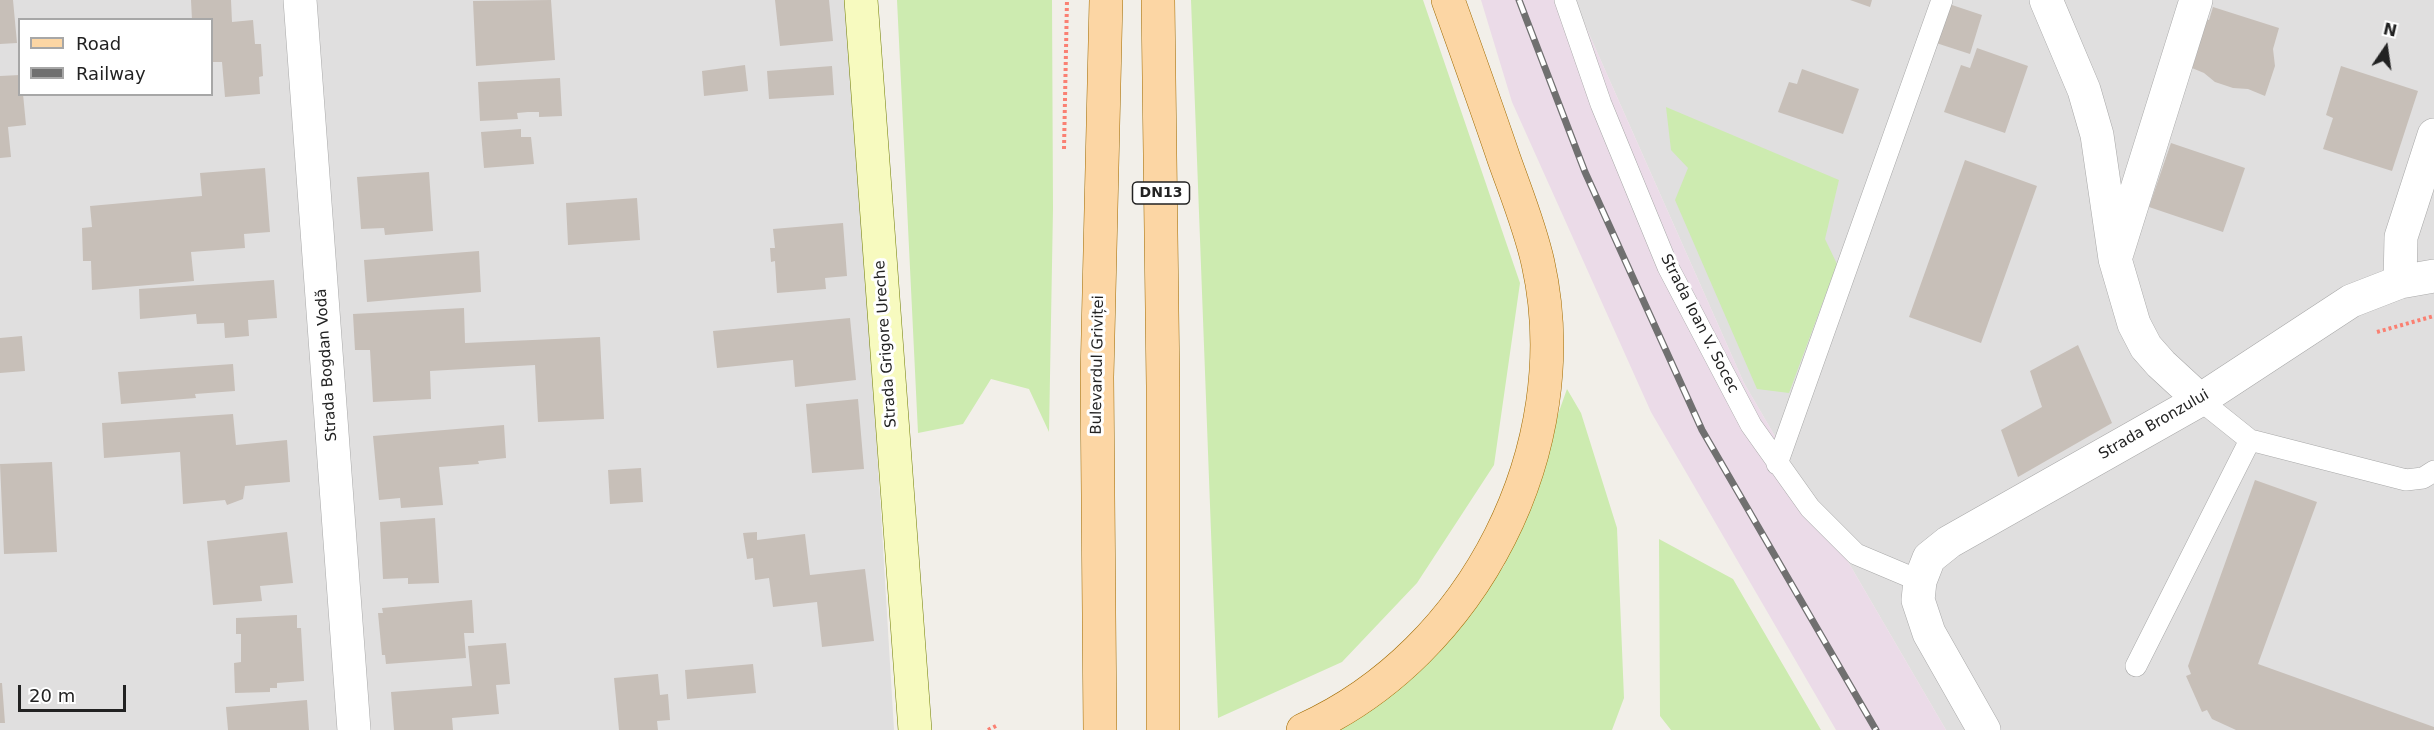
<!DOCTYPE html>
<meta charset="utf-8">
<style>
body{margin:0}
#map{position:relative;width:2434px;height:730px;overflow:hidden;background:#f2efe9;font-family:"DejaVu Sans",sans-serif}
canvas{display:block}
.legend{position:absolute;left:18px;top:18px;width:195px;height:78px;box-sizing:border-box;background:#fff;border:2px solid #a7a7a7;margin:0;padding:8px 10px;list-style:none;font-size:18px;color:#222}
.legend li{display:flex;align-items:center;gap:12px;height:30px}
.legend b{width:30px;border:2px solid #a7a7a7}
.north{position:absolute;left:2356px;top:18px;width:60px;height:60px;-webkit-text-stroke:4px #fff;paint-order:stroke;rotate:13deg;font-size:16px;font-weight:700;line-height:24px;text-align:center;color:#222}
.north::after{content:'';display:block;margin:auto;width:21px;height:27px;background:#222;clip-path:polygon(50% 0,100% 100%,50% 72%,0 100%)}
.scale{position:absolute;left:18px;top:685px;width:108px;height:27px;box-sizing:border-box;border:3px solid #222;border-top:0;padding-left:8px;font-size:18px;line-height:21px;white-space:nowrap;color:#222;-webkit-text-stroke:4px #fff;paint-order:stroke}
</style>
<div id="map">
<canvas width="2434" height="730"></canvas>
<ul class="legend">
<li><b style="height:8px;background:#fcd6a4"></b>Road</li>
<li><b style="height:8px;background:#707070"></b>Railway</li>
</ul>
<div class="north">N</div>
<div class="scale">20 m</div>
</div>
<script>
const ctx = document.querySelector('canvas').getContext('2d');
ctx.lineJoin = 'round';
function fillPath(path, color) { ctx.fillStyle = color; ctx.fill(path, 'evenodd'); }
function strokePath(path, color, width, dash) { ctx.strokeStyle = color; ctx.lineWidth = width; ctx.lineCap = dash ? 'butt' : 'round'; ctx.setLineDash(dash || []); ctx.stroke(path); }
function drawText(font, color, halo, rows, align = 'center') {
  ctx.font = font + ' "DejaVu Sans",sans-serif'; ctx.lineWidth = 6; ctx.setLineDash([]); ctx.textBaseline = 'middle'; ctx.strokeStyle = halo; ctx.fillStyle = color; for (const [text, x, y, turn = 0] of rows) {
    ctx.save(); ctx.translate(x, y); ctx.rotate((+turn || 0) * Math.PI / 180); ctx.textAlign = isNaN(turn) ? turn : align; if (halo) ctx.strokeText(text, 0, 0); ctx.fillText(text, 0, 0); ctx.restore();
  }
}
fillPath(new Path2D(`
 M0,0H850L894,730H0ZM20,20H212V94H20Z
 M1574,0H2434V730H1946L1744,383Z`), '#e0dfdf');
fillPath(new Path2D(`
 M1481,0H1574L1744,383L1946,730H1836L1651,412L1512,102Z`), '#ebdbe8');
fillPath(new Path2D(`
 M897,0H1052L1053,209L1049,432L1029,389L991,379L963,424L918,433Z
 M1191,0H1423L1520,283L1494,465L1417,583L1342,662L1218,718Z
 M1666,107L1839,180L1825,239L1837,264L1789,393L1757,389L1675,200L1688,168L1671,150Z
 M1567,389L1581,413L1617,528L1624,698L1612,730H1324L1435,653L1504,566Z
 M1659,539L1733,579L1821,730H1671L1660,716Z`), '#cdebb0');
fillPath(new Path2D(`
 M0,0H13L17,43L0,44Z
 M191,0H231L232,22L253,20L255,44H261L263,76L259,77L260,94L225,97L222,62H212V20H192Z
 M551,0L555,60L476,66L473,1Z
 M775,0H829L833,41L780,46Z
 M1850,0H1872L1870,7Z
 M1943,2L1982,15L1970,54L1930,41Z
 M2213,7L2279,28L2273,49L2275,66L2265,96L2248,89L2233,88L2215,82L2204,73L2192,68L2197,53L2194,43L2204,19L2209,20Z
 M1977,48L2028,66L2005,133L1944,112L1961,65L1970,68Z
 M745,65L748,91L704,96L702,71Z
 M832,66L834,95L769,99L767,71Z
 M2341,66L2418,91L2392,171L2323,149L2333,118L2326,115Z
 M1802,69L1859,89L1843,134L1778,112L1789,82L1797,84Z
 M20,75V94H23L26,125L8,127L11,157L0,158V76Z
 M560,78L562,116L539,117V112H528L517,113L518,119L480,121L478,82Z
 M521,129V137H531L534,164L484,168L481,132Z
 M2171,143L2245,168L2223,232L2149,207Z
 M1965,160L2037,186L1981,343L1909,317Z
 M265,168L270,232L244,234L245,248L191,252L194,281L92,290L91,261H83L82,228L92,227L90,206L202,196L200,173Z
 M429,172L433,231L385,235L384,228L361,229L357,177Z
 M637,198L640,240L568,245L566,203Z
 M843,223L847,276L825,278L826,289L777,293L775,261L771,262L770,248H775L773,229Z
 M479,251L481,292L367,302L364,260Z
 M274,280L277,318L248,320L249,336L225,338L224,323L197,324L196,314L140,319L139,289Z
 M464,308L465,343L600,337L604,419L538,422L535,365L430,371L431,399L373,402L370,350H355L353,314Z
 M850,318L856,380L795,387L793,360L717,368L713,331Z
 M22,336L25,371L0,373V338Z
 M2078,345L2112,423L2018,477L2001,430L2042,407L2030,371Z
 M233,364L235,391L195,394L196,398L121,404L118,372Z
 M858,399L864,469L812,473L806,404Z
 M233,414L236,445L287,440L290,482L245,486L243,499L227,505L225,500L183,504L180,452L104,458L102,423Z
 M504,425L506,458L478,461L479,464L439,467L443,505L401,508L400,498L379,500L373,436Z
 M52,462L57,552L4,554L0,464Z
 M641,468L643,502L610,504L608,470Z
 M2255,480L2317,502L2258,664L2434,727V730H2236L2212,719L2207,710L2202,712L2186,676L2191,674L2188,666Z
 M435,518L439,583L408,584V578L383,579L380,522Z
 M287,532L293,583L260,586L262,601L213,605L207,541Z
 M757,532V540L805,534L810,575L865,569L874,641L822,647L817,602L773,607L769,578L755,580L753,558L747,559L743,533Z
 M472,600L474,633H464L466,658L386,664L385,655H382L378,613H383L382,608Z
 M297,615V628H301L304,681L277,683V688H270V692L235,693L234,663L241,662V634H236V618Z
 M506,643L510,684L496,685L499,714L452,718L453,730H394L391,692L472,686L468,646Z
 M753,664L756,693L687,699L685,670Z
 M658,674L660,695L668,694L670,720L657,721L658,730H619L614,678Z
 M0,683H2L5,723H0Z
 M307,700L309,730H228L226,707Z`), '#c7bfb8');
const service = new Path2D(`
 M1565,0L1601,104L1668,267L1751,425L1810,508L1856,554L1920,581
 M2250,440L2406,480L2423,478L2434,471
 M1777,464L1942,0
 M2136,666L2250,440L2200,400`);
const minor = new Path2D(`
 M300,0L354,730
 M2046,0L2084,90L2097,135L2115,259L2134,324L2146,347L2161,364L2200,400
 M2117,253L2196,0
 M2400,282L2401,237L2434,135
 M1984,730L1929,633L1918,600L1920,581L1929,558L1949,542L2200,400L2351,301L2400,282L2434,276`);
const secondary = new Path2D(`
 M861,0L915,730`);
const primary = new Path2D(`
 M1158,0L1163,386V730
 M1100,730L1097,377L1106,0
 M1303,730C1474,653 1579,447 1538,263C1530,227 1516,193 1504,159C1486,106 1467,53 1448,0`);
strokePath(service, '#a9a9a9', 22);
strokePath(minor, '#a9a9a9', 34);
strokePath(secondary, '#707d05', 34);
strokePath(primary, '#a06b00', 34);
strokePath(new Path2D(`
 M1064,149L1067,0
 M2377,332L2434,316
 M988,730L996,726`), '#fa8072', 4, [3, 3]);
strokePath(service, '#fff', 21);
strokePath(minor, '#fff', 33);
strokePath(secondary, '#f7fabf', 33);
strokePath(primary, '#fcd6a4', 33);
const rail = new Path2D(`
 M1519,0L1585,172L1702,430L1876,730`);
strokePath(rail, '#707070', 7);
strokePath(rail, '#fff', 4.5, [14]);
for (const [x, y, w] of [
 [1161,193,57]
]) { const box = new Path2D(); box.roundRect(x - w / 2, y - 11, w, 22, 4.5); ctx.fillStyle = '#fff'; ctx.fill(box); strokePath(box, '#222', 1.5); }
drawText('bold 14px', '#222', null, [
 ["DN13",1161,193]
]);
drawText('15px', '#222', '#fff', [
 ["Strada Ioan V. Socec",1699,324,63],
 ["Strada Grigore Ureche",886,344,-94],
 ["Strada Bogdan Vodă",327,365,-94],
 ["Bulevardul Griviței",1098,365,-89],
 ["Strada Bronzului",2154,425,-30]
]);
</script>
